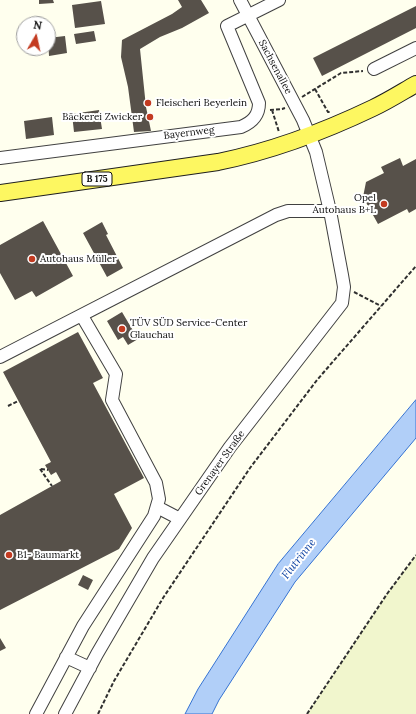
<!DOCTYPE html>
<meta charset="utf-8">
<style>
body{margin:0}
#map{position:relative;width:416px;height:714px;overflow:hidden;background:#ffe;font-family:Lora,serif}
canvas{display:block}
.north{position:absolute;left:16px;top:16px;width:40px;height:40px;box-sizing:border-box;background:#fff;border:1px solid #9f9f9f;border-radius:50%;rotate:9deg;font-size:11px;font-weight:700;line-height:16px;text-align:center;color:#0e0e0e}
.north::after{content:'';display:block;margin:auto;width:14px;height:18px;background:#c33b21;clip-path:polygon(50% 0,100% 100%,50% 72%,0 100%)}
</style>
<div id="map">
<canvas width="416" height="714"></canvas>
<div class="north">N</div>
</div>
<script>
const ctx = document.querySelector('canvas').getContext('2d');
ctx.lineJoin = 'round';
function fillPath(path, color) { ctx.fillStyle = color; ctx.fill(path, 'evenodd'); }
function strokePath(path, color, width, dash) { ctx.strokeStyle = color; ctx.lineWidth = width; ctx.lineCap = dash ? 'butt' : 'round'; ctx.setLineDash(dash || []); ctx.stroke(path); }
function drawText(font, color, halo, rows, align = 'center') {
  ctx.font = font + ' Lora,serif'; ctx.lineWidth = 4; ctx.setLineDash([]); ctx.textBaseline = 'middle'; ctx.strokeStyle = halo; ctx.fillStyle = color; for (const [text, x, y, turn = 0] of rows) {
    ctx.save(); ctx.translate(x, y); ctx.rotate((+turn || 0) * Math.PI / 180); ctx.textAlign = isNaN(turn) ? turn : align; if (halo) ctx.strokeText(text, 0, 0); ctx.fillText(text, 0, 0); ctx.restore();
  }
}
fillPath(new Path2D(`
 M416,555V714H307L387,594Z`), '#f1f6cd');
const water = new Path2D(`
 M416,400V438L295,582L219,700L212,714H185L198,689L278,564Z`);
fillPath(water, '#b1cff8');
strokePath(water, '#3673d2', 1);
fillPath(new Path2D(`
 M39,0H53L54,3L39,4Z
 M178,0H201L209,13L182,28L160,37L140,49L146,107L151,131L134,132L128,87L121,57L122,40L172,14L182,7Z
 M101,1L105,24L75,28L72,5Z
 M416,6V28L322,76L313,58Z
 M94,31L96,41L76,44L74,34Z
 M65,36L67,53L49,56L48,38Z
 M99,110L102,129L74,132L72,114Z
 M52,117L54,135L26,139L24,121Z
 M400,158L403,166L416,159V209L409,213L407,209L378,224L363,197L366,182L384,173L381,167Z
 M43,221L73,276L36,297L32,291L15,300L0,273V245Z
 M102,222L108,234L106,235L123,268L107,277L83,233Z
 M122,312L138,339L128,345L123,337L118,340L107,321Z
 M78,332L103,378L93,383L144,478L114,494L132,528L119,549L0,610V515L61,481L56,472L51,475L45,465L51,462L3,372Z
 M83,575L93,580L88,590L78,585Z
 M0,638L6,648L0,651Z`), '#57514a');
const minor = new Path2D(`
 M374,69L416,48
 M0,158L241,127C253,122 259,115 259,103L227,26L279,0
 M0,357L276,215L288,211H330
 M157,507L180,519
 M66,657L90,668
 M36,714L83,626L154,516L159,499L156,483L112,400L116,374L82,316
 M65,714L97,654L153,558L230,447L342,303L344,287L342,275L330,211L316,152L303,120L240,0`);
const major = new Path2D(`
 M0,193L218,162C272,151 325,131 373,108C388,101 402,92 416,84`);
strokePath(minor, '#414141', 14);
strokePath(major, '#1f1f1f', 18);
strokePath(new Path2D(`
 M315,89L328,112H330
 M302,97L341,73L363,71
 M270,110L282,109L285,108
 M272,110L279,132
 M354,292L381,306
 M8,406L18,401
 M40,469L52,486
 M41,469L48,470
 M98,714L114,681L163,598L250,468L317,380L416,266
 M307,714L387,594L416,555`), '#303030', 2, [4, 2]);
strokePath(minor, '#fff', 12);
strokePath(major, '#fdf761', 16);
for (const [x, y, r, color] of [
 [148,103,4,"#c33b21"],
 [150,117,4,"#c33b21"],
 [384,204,4,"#c33b21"],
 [32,259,4,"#c33b21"],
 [122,329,4,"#c33b21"],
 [9,555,4,"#c33b21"]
]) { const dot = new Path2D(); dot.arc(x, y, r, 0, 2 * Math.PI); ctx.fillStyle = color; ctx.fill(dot); strokePath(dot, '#fff', 1.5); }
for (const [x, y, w] of [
 [97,179,30]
]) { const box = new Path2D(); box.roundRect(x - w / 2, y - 7, w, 14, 3); ctx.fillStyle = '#fff'; ctx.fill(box); strokePath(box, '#0e0e0e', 1); }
drawText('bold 9px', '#0e0e0e', null, [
 ["B 175",97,179]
]);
drawText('10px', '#0e0e0e', '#fff', [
 ["Sachsenallee",275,67,62],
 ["Bayernweg",189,133,-7],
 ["Grenayer Straße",220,463,-54]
]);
drawText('10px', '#0e0e0e', '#fff', [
 ["Fleischeri Beyerlein",156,103],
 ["Bäckerei Zwicker",142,117,"right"],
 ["Opel",376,198,"right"],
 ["Autohaus B+L",376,210,"right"],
 ["Autohaus Müller",40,259],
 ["TÜV SÜD Service-Center",130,323],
 ["Glauchau",130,335],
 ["B1- Baumarkt",17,555]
], 'left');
drawText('italic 11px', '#1246a4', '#fff', [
 ["Flutrinne",299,559,-52]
]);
</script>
